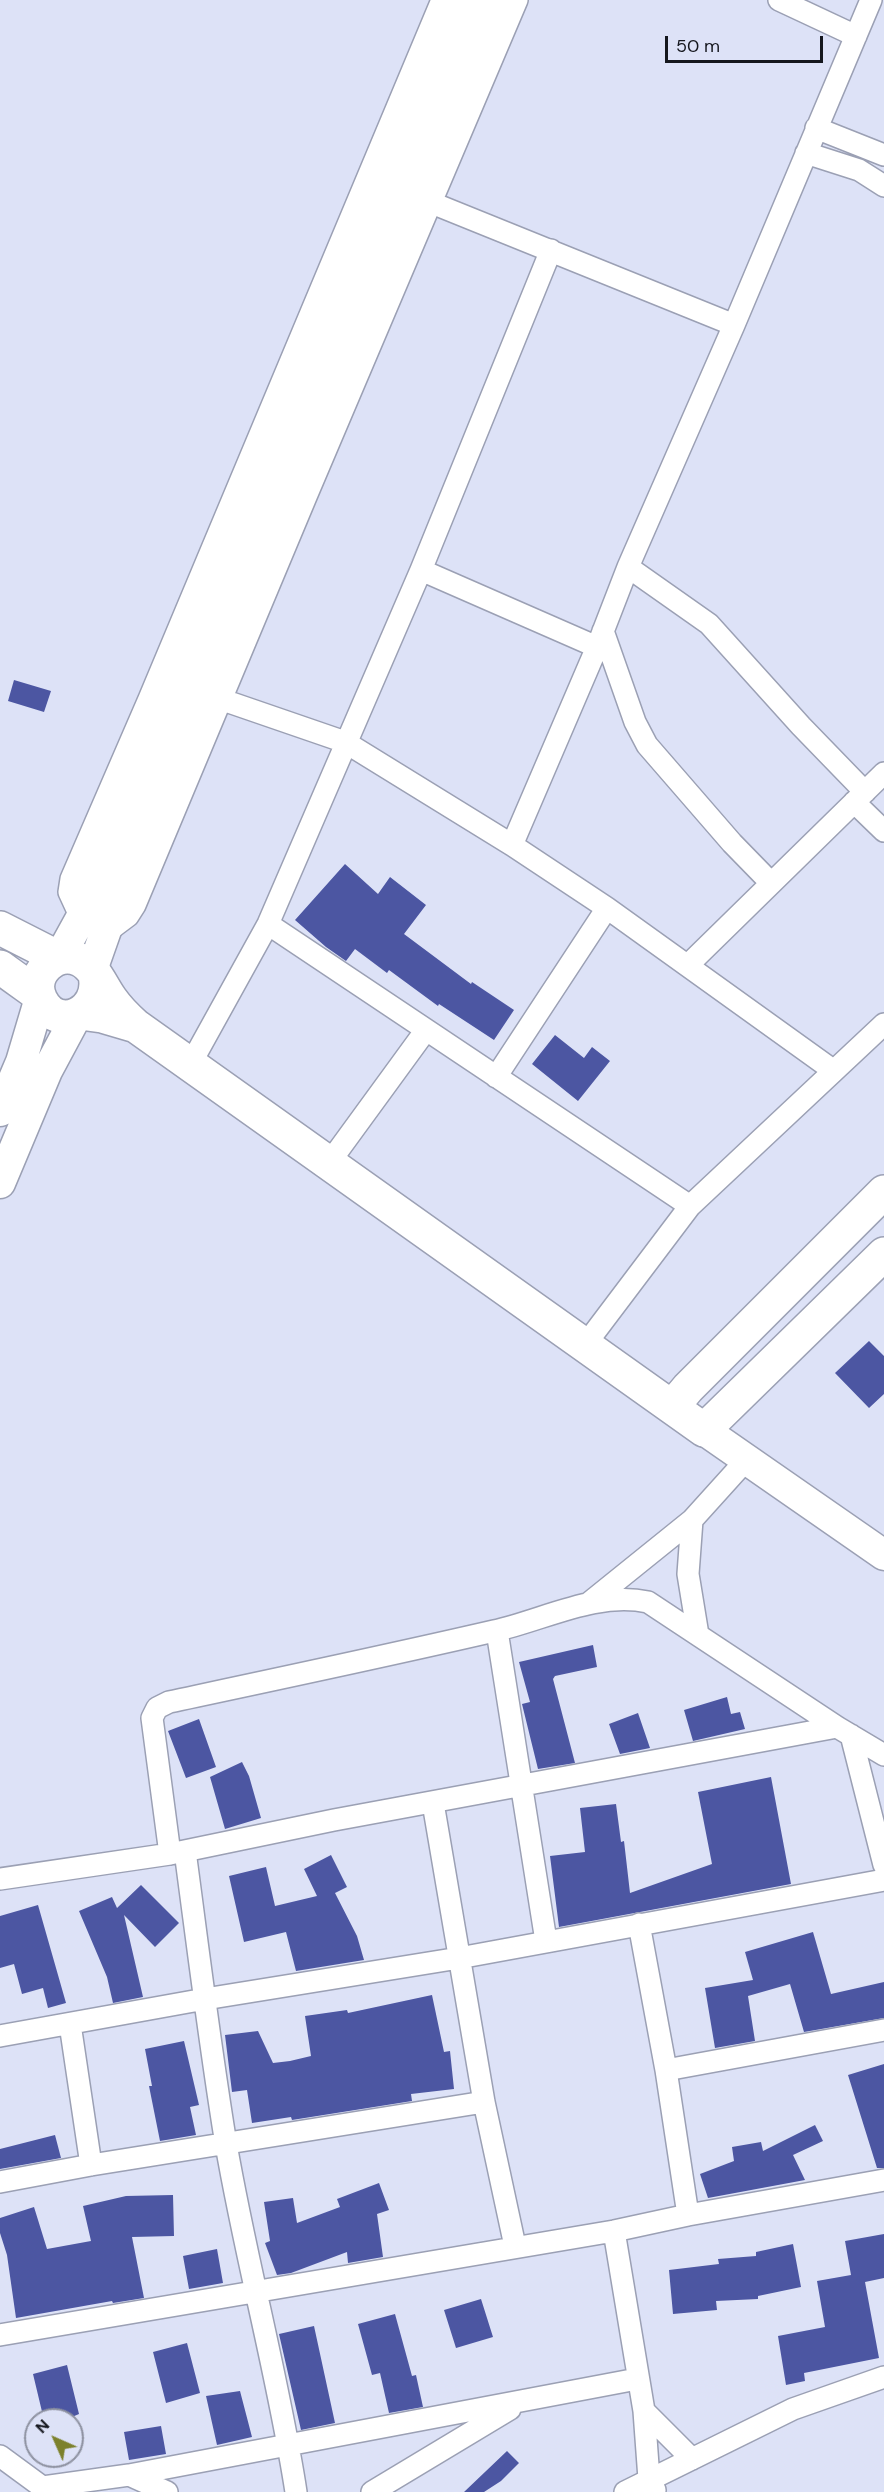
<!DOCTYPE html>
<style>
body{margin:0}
#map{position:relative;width:884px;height:2492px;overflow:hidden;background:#dde2f7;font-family:"DM Sans",sans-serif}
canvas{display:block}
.north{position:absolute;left:24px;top:2408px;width:60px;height:60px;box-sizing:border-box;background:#dde2f7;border:2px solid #8d91a0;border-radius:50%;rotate:315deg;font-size:16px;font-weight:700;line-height:24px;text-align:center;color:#15171e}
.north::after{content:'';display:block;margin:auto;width:21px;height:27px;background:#7c812c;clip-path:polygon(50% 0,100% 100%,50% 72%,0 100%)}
.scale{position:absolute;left:665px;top:36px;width:158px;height:27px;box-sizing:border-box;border:3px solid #15171e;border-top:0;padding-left:8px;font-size:18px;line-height:21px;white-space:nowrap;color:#15171e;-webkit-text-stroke:4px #dde2f7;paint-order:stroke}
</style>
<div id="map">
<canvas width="884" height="2492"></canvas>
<div class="north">N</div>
<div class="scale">50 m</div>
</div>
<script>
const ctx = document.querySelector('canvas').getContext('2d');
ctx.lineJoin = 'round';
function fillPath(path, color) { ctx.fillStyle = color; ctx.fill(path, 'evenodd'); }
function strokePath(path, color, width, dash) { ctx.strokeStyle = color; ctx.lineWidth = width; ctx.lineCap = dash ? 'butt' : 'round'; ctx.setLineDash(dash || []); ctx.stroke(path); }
fillPath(new Path2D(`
 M14,680L51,691L44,712L8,701Z
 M345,864L378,894L390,877L426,905L404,934L471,984L472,982L514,1010L494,1040L439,1004L438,1006L389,970L387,973L355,949L346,961L326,947L295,920Z
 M555,1035L584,1058L592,1047L610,1061L578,1101L532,1064Z
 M869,1341L884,1356V1394L869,1408L835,1373Z
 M593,1645L597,1667L555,1676L553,1679L575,1763L538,1769L522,1704L530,1702L519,1662Z
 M727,1697L731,1714L740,1712L745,1729L693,1741L684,1710Z
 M638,1713L650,1748L620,1754L609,1724Z
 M199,1719L216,1767L186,1778L168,1731Z
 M242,1762L249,1776L261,1818L225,1829L210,1777Z
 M771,1777L791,1884L559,1927L550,1856L585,1852L580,1808L616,1804L621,1842L624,1841L630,1893L712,1864L698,1792Z
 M331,1855L347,1887L335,1893L357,1936L364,1960L296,1971L286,1932L244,1942L229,1876L266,1867L275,1906L317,1896L304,1869Z
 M141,1885L179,1923L155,1947L124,1915L143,1997L113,2003L107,1977L79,1911L112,1897L117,1908Z
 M38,1905L66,2003L48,2008L43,1988L22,1994L14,1964L0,1968V1916Z
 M813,1932L831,1994L884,1982V2018L804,2032L790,1984L748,1996L755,2041L715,2048L705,1988L753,1980L745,1952Z
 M432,1995L444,2052L450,2051L454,2089L411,2094L412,2101L292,2120L291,2117L252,2123L247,2090L232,2092L225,2035L258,2031L273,2063L290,2061L311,2056L305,2016L347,2010L348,2013Z
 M184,2041L199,2105L190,2107L196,2135L160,2141L149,2086H152L145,2049Z
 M884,2064V2168H877L848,2075Z
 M815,2125L823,2141L793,2155L805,2180L708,2198L700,2174L734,2161L732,2147L761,2142L763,2151Z
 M55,2135L61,2158L0,2169V2149Z
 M379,2183L389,2210L377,2214L383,2257L348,2263L347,2252L291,2273L277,2275L265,2243L270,2241L264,2202L293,2198L297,2223L340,2207L337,2199Z
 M173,2195L174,2236L132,2237L144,2298L113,2303L112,2301L16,2318L7,2255L0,2233V2218L34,2207L47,2249L91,2241L83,2206L126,2196Z
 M884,2234V2278L865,2282L879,2358L804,2373L805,2381L786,2385L778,2336L825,2327L817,2281L851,2275L845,2241Z
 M793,2244L801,2287L758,2296V2299L716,2301L717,2310L673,2314L669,2270L719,2264L718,2259L756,2256V2252Z
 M217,2249L223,2283L189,2289L183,2256Z
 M481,2299L493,2337L456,2348L444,2310Z
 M395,2314L412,2376L416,2375L423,2407L389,2413L380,2373L372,2375L358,2324Z
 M314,2326L335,2423L301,2430L279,2334Z
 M187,2343L200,2393L166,2403L153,2352Z
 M67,2365L79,2414L72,2417V2420H44L33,2374Z
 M240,2391L252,2437L217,2445L206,2396Z
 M161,2426L166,2454L129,2460L124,2432Z
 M507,2451L519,2463L501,2481L484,2492H464Z`), '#4c56a2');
const street = new Path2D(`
 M779,0L856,36
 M816,128L884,155
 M806,153L859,170L884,186
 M432,203L734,325
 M628,567L709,624L801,726L865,792
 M421,570L597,647
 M603,631L635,722L647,745L732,843L771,883
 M220,699L345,742L512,845L607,908L834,1071
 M854,802L884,831
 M512,845L597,647L628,567L734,325L871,0
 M81,918L69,892L71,879L149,699L442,0
 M268,924L690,1206
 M104,934L128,916L135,905C260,602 389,302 517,0
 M688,965L884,773
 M190,1065L268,924L421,570L551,250
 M496,1077L607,908
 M329,1163L426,1030
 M585,1345L690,1206L884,1024
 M692,1520L688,1574L698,1635
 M589,1603L692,1520L748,1458
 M497,1631L546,1941
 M851,1735L884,1865
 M433,1803L484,2102L515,2246
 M185,1851C198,1948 210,2047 226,2144C246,2261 278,2375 296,2492
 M170,1854L152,1718L157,1708L169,1702C277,1679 386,1656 494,1631C544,1620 596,1591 648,1602L837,1727L884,1755
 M0,1879L170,1854L334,1820L837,1727
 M639,1924L666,2070L688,2215
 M70,2024L91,2165
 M0,2036L205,1999L459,1958L884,1880
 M666,2070L884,2030
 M0,2182L91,2165L484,2102
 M614,2231L644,2411L649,2479L655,2490
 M0,2335L614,2231L688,2215L884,2180
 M644,2411L692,2459
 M0,2456L49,2492
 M129,2475L167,2492
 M43,2487L129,2475L637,2379
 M372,2492L510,2409
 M625,2492L793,2409L884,2377`);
const secondary = new Path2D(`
 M59,958L81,918L462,0
 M92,970L123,882L493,0
 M0,1111L21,1062L40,998
 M0,1183L47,1071L77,1015
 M704,1430L884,1555`);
const primary = new Path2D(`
 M0,928L59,958
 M0,967L39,995
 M80,1013L102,1016L136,1026C127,1018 118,1009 111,999C102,987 95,967 80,960C56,948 28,975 41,1000C58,1034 103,1012 95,975
 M136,1026L704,1430L884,1254
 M672,1407L688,1388L884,1192`);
strokePath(street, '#9ba0b4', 24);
strokePath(secondary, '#9ba0b4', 33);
strokePath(primary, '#9ba0b4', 36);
strokePath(street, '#fff', 21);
strokePath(secondary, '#fff', 30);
strokePath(primary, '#fff', 33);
</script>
